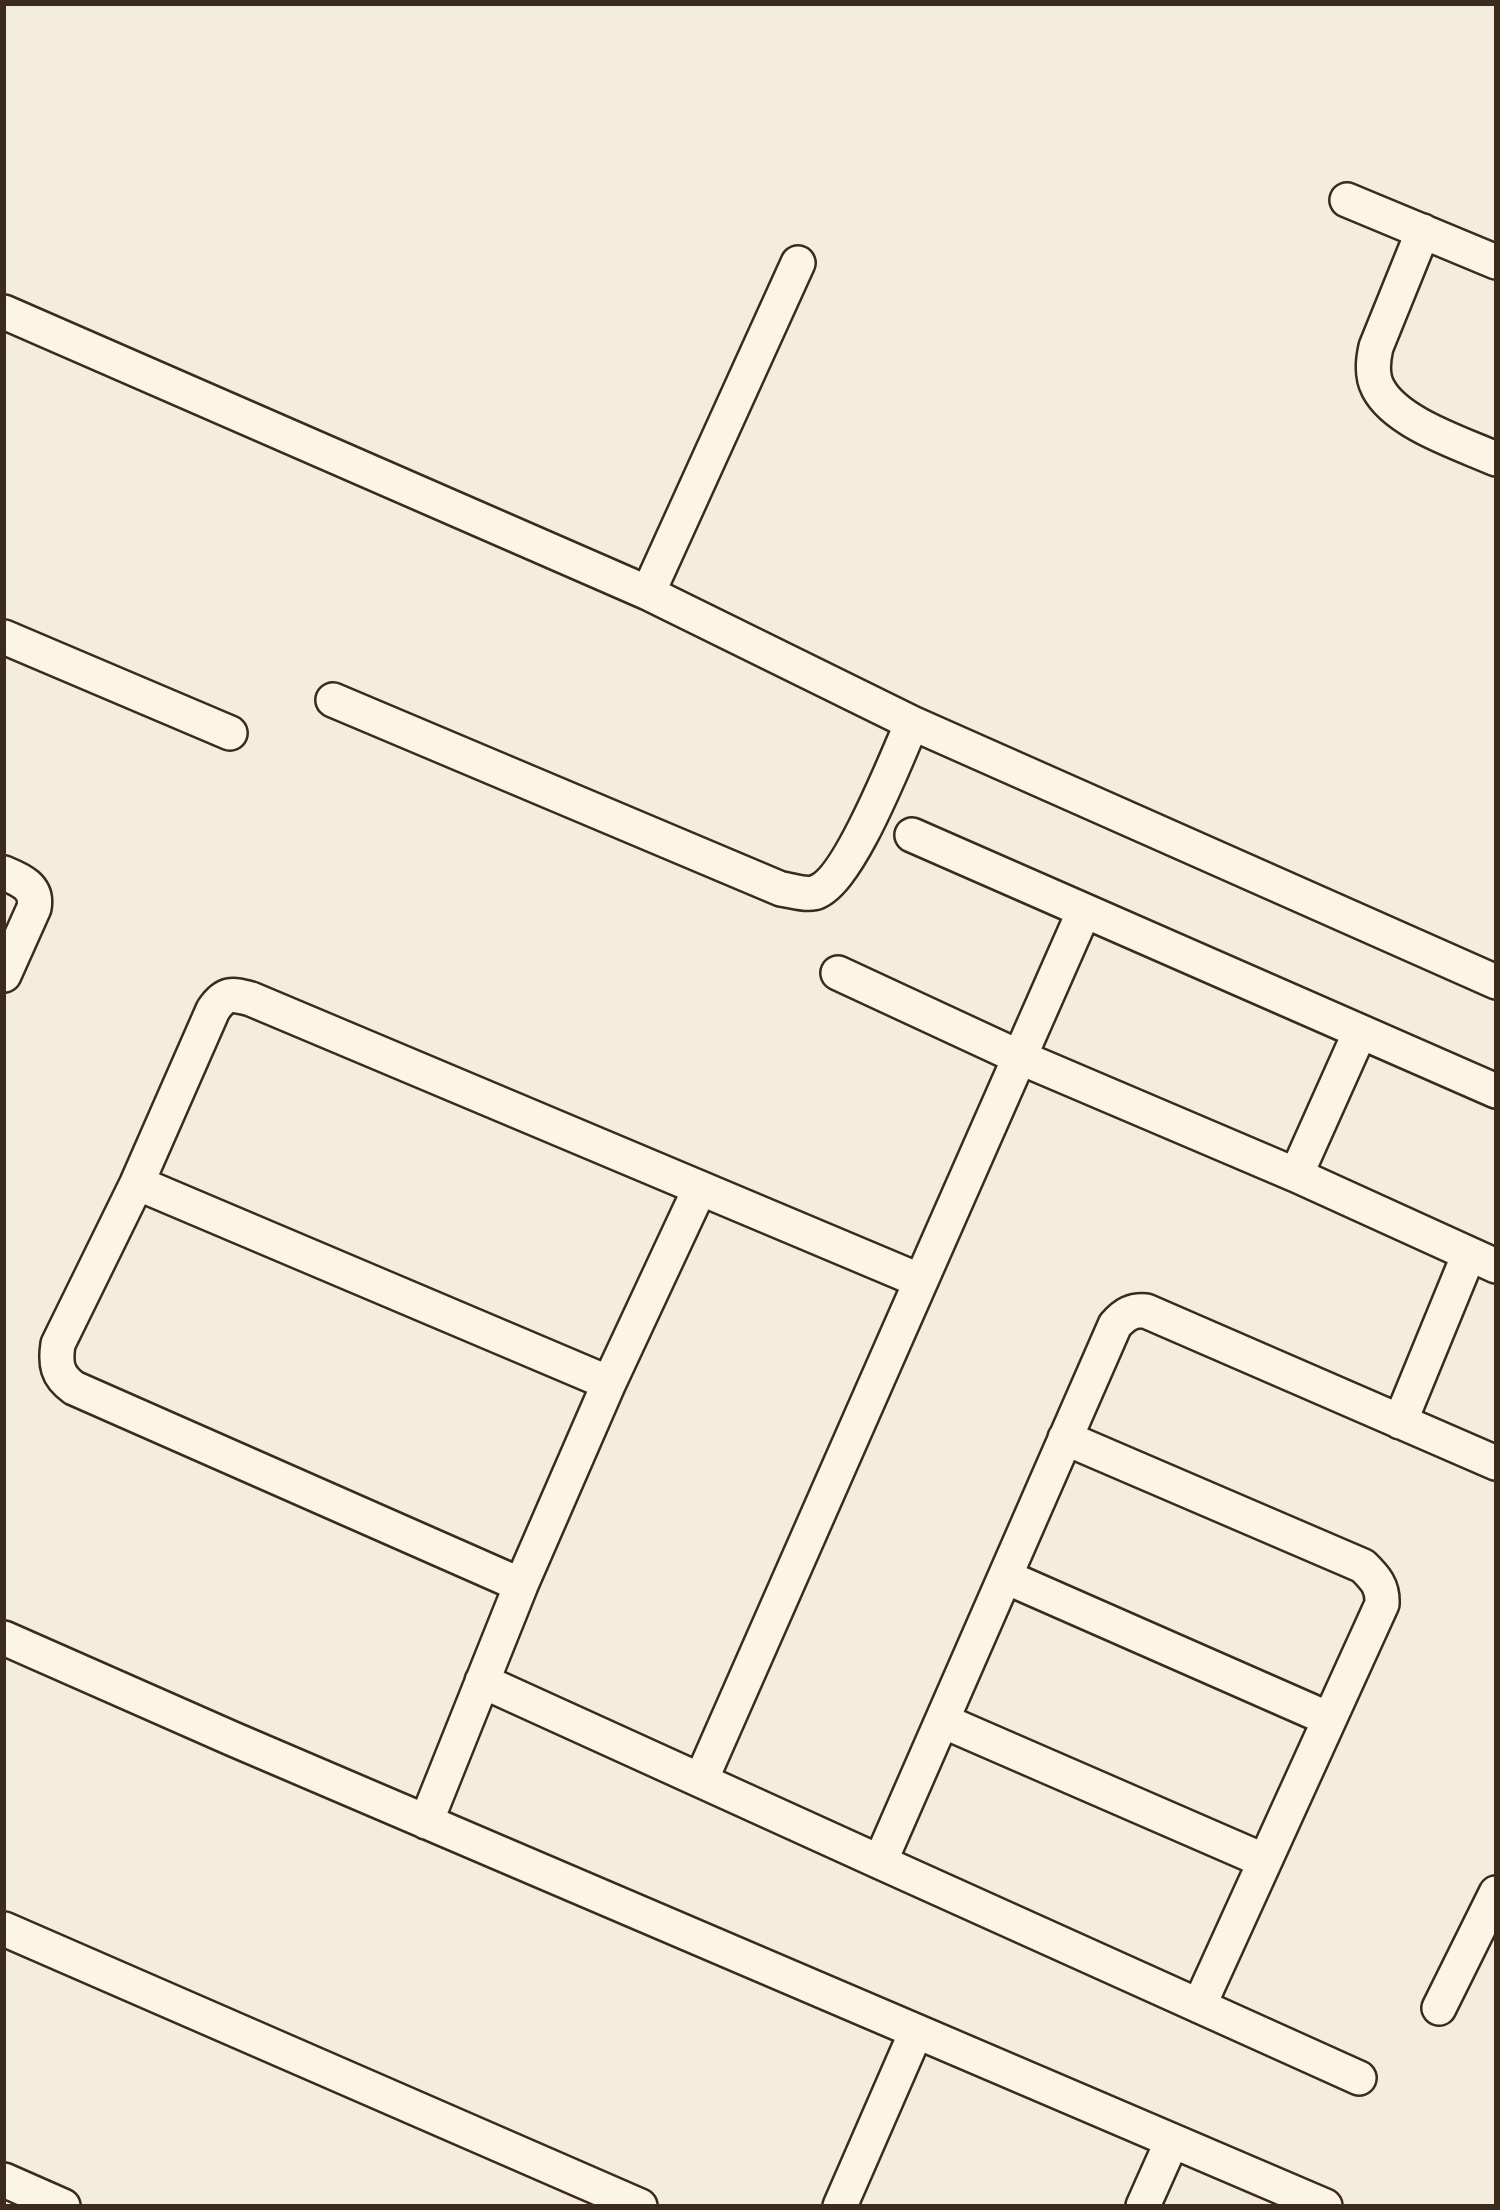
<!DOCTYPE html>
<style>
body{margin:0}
#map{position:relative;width:1500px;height:2210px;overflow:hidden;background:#f4eddd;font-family:Dekko,sans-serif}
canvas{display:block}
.frame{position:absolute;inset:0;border:6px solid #3b2a1e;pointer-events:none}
</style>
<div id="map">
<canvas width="1500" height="2210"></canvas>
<div class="frame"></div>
</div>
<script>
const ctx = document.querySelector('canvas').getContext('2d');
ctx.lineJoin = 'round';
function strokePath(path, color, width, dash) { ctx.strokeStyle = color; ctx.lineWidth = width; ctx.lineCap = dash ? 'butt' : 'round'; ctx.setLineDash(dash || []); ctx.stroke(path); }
const minor = new Path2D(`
 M1347,200L1496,262
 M1423,231L1376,347C1373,360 1371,375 1378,388C1396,423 1460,443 1496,459
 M4,312L648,593L912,723L1496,982
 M648,593L798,263
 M4,637L230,733
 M333,700L781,889C790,890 804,895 813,893C848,886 897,756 912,723
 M912,835L1496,1091
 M4,873C21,880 38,887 34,908L4,975
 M838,973L1019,1057L1296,1175
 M1360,1032L1296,1175L1496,1266
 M137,1183L609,1383
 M700,1188L609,1383L521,1585L74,1388C57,1376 55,1364 58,1344L137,1183L213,1010C225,992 232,994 251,999L921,1281
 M1400,1422L1469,1254
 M1065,1438L1363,1566C1375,1578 1383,1586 1382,1604L1199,2006
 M1006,1577L1329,1719
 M4,1638L233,1739L1325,2206
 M482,1681L880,1862L1359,2078
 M943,1721L1265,1861
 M701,1780L1084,911
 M426,1822L521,1585
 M880,1862L1115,1325C1125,1314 1132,1310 1146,1311L1496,1463
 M4,1929L640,2206
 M1439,2008L1496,1893
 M4,2180L63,2206
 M840,2206L916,2032
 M1143,2206L1172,2141`);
strokePath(minor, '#3b2a1e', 38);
strokePath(minor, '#fcf5e5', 33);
</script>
